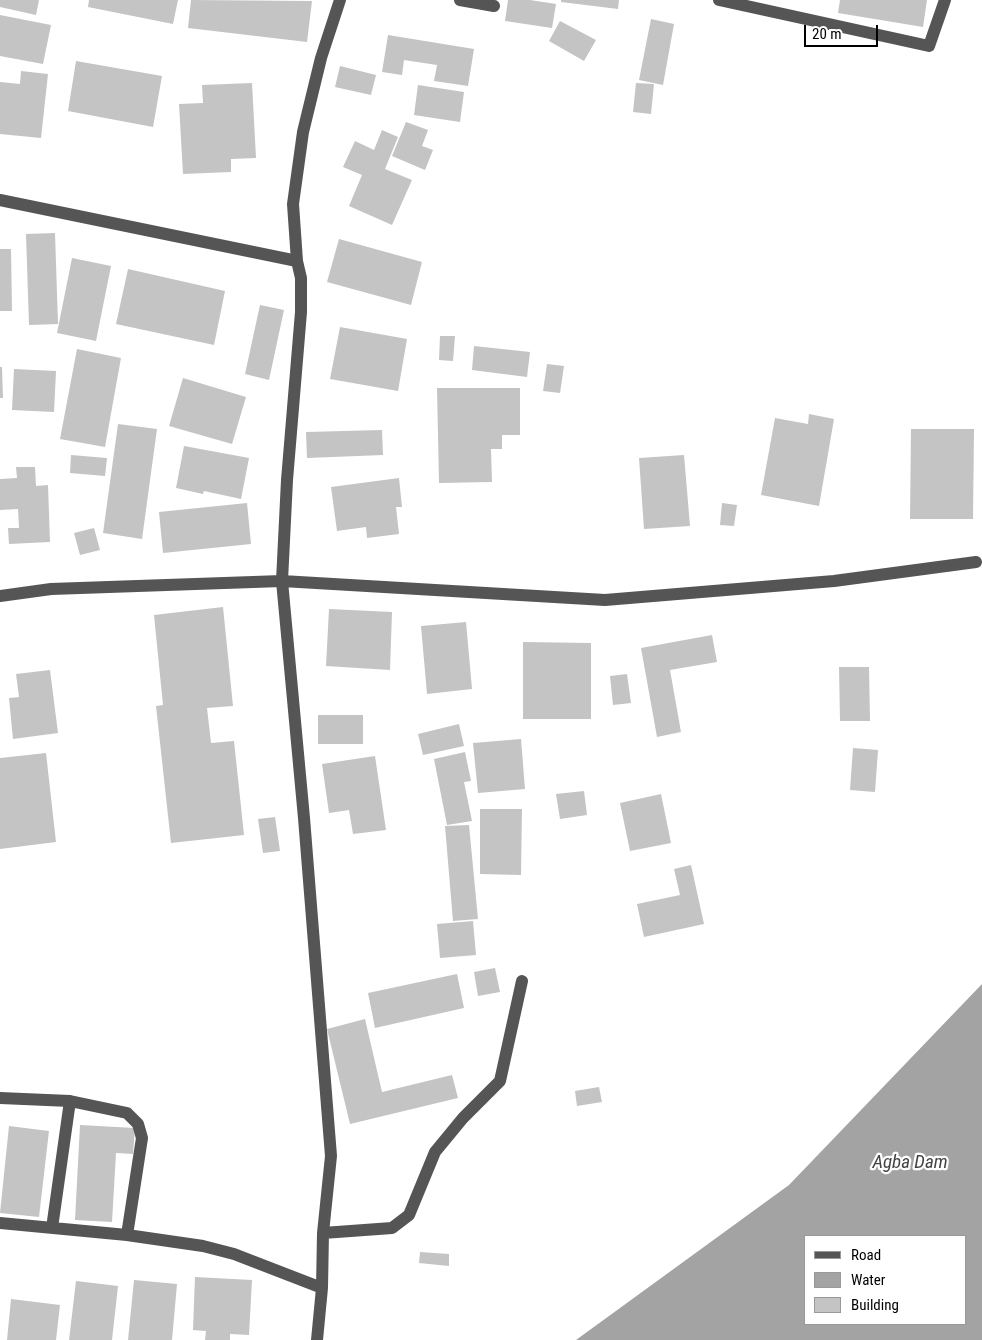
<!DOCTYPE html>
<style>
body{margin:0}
#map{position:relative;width:982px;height:1340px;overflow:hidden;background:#fff;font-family:"Roboto Condensed",sans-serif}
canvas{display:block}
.legend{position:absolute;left:804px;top:1235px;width:162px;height:90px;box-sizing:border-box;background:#fff;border:1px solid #999;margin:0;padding:6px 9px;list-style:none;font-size:15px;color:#000}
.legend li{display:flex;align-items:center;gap:10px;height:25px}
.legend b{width:25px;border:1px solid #999}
.scale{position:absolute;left:804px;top:25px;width:74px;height:22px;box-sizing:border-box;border:2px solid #000;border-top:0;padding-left:6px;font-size:15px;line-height:18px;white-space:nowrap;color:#000;-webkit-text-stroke:4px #fff;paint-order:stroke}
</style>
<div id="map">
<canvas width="982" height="1340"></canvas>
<ul class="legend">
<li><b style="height:6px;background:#555"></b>Road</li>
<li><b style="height:14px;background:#a3a3a3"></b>Water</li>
<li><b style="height:14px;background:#c4c4c4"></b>Building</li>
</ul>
<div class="scale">20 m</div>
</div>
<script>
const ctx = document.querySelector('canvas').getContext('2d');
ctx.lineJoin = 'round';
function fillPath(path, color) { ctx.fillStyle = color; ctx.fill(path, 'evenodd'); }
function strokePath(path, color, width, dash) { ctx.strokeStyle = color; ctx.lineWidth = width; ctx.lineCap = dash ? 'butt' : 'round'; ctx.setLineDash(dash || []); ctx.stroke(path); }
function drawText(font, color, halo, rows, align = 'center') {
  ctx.font = font + ' "Roboto Condensed",sans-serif'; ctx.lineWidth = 4.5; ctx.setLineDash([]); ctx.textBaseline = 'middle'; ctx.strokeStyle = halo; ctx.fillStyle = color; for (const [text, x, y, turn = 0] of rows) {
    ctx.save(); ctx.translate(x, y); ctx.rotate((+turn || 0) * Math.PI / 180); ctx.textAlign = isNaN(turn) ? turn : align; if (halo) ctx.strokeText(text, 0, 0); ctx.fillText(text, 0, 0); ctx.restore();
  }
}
fillPath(new Path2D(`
 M982,984V1340H576L789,1185ZM806,1236H966V1324H806Z`), '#a3a3a3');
fillPath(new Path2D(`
 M0,0H39L36,15L0,7Z
 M89,0H178L173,24L88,7Z
 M191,0L312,1L307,42L188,28Z
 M508,0H530L556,4L552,28L505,21Z
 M561,0H619L618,9L561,2Z
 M840,0H927L923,27L838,13Z
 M0,15L51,25L43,64L0,56Z
 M651,19L674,24L663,85L639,80Z
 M560,21L596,40L584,61L549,41Z
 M388,35L474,49L468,86L434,81L437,65L404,60L402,75L382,72Z
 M76,61L162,76L153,127L68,111Z
 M340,66L376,75L371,95L335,87Z
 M21,71L48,74L41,138L0,134V82L20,84Z
 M252,83L256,158L231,159V172L183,174L179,104L203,103L202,85Z
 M636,83L654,84L651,114L633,112Z
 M418,85L464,92L460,122L414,115Z
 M406,122L428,130L422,146L433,150L425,170L392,156Z
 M382,130L398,137L385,169L412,180L392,225L349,206L362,175L343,167L355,141L374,150Z
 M55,233L58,324L29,325L26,234Z
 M339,239L422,262L411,305L327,282Z
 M0,249H11L12,311H0Z
 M72,258L111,266L96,341L57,333Z
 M128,269L225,291L214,345L116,324Z
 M260,305L284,310L269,380L245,374Z
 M340,327L407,339L398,391L330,379Z
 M440,336H455L453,361L439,360Z
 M474,346L530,352L527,377L472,370Z
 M77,349L121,358L105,447L60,439Z
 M547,364L564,366L560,393L543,391Z
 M0,367H2L3,398H0Z
 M14,369L56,371L54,412L12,410Z
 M183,378L246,397L232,444L169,426Z
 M437,388H520V435H502V449H491L492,482L439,483Z
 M809,414L834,419L819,506L761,495L775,418L808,424Z
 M118,424L157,429L142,539L103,533Z
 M911,429H974L973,519H910Z
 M382,430L383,455L307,458L306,432Z
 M184,446L249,458L241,499L204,491L203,494L176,488Z
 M71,455L107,458L105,476L70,473Z
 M684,455L690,526L644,529L639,458Z
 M16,467H35L36,486L48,485L50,542L9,544L8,528H19L18,509L0,510V479L17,478Z
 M399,478L402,507H396L399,534L367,538L366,527L337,531L331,487Z
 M247,503L251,544L163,553L159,512Z
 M722,503L737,505L734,526L720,525Z
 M94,528L100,550L80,555L74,533Z
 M223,607L233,706L207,708L211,743L234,741L244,835L171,843L156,706L163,705L154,615Z
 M329,609L392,612L390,670L326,666Z
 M466,622L472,689L427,694L421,626Z
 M712,635L717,662L670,670L681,732L657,737L641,648Z
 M523,642L591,643V719H523Z
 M839,667H869L870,721H840Z
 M50,670L58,733L13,739L9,698L19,697L16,674Z
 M627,674L631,703L613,705L610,676Z
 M318,715H363V744H318Z
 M459,724L464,746L423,755L418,734Z
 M521,739L525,789L478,793L473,743Z
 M853,748L878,750L875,792L850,790Z
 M465,752L471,781L464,782L472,821L447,825L434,759Z
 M46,753L56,842L0,849V758Z
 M375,756L386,830L353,834L349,810L329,813L322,764Z
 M584,791L587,815L560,819L556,794Z
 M661,794L671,843L630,851L620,803Z
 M480,809H522L521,875L480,874Z
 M275,817L280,851L263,853L258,819Z
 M469,825L478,919L453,921L445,826Z
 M691,865L704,924L644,937L637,904L680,895L674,869Z
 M473,921L476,955L440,958L437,924Z
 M495,968L500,992L478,996L474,972Z
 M457,974L464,1008L375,1028L368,993Z
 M365,1019L382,1092L452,1075L458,1098L350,1124L327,1029Z
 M599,1087L602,1102L577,1106L575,1091Z
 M80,1125L135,1128L133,1154L116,1153L112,1222L75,1220Z
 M9,1126L49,1131L39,1217L0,1213Z
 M420,1252L449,1254V1266L419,1263Z
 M195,1277L252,1280L249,1335L230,1334V1340H205L206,1331L193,1330Z
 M134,1280L177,1284L172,1340H128Z
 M76,1281L118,1286L112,1340H69Z
 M11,1299L60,1305L56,1340H7Z`), '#c4c4c4');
strokePath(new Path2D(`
 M460,0L494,6
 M719,0L929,46L945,0
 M0,200L297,261
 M0,596L51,589L282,581L605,600L834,581L976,562
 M0,1098L70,1101L127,1113L138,1124L142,1138L127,1235
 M0,1223L127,1235L203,1246L234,1254L322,1288
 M52,1228L70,1101
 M323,1233L392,1228L409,1215L435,1152L463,1118L500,1081L522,981
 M317,1340L322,1288L323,1233L331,1156L304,818L282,581L287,480L301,312V278L297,261L293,204L303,132L321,58L340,0`), '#555', 12);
drawText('italic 19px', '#444', '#fff', [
 ["Agba Dam",910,1163]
]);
</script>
